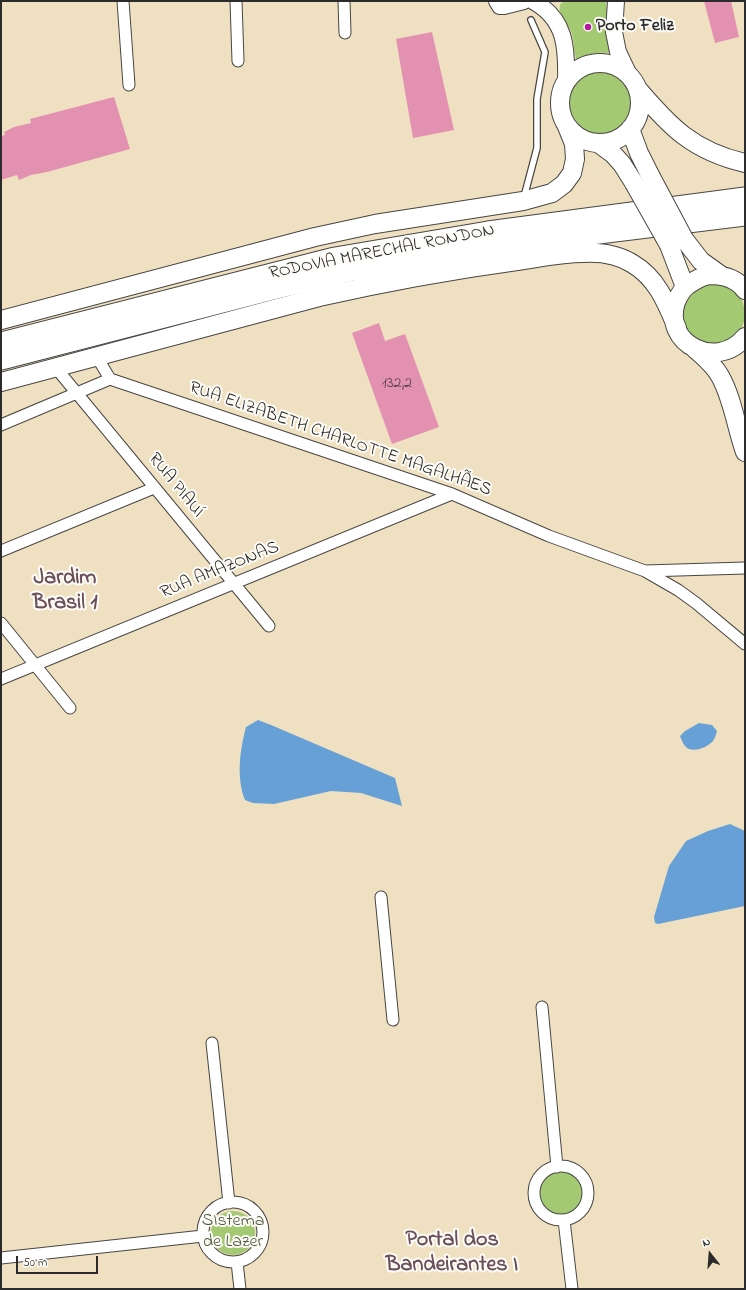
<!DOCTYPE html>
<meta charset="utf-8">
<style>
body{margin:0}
#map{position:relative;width:746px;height:1290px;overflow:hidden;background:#efe0c1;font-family:"Indie Flower",sans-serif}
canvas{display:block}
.frame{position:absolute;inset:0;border:2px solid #2b2b2b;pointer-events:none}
.north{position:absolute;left:690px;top:1234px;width:40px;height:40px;-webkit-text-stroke:3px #fdfcf7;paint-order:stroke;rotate:343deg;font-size:11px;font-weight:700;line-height:16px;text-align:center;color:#2b2b2b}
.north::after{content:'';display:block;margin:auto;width:14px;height:18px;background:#2b2b2b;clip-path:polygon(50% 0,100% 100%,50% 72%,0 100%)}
.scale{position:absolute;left:16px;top:1256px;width:82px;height:18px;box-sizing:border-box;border:2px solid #2b2b2b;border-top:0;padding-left:5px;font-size:12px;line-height:14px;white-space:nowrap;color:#2b2b2b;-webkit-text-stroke:3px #fdfcf7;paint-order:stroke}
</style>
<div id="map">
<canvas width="746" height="1290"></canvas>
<div class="frame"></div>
<div class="north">N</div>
<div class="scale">50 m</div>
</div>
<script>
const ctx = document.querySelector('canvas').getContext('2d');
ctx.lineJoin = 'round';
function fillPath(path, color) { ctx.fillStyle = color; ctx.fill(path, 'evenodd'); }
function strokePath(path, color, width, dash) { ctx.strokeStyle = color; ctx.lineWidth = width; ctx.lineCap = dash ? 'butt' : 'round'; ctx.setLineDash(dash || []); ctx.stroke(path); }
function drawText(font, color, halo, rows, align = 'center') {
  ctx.font = font + ' "Indie Flower",sans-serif'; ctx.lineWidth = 4; ctx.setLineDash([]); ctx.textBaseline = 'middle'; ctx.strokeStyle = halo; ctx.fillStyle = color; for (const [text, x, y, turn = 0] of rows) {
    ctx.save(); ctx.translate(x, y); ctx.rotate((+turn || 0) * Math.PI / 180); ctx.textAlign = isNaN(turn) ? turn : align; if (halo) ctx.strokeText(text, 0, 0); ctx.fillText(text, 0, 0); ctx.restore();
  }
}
fillPath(new Path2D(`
 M568,1H606L609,33L612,53C598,52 589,53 576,59C574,51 574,42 572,34C569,24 555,13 561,3Z
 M568 104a32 32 0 1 1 64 0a32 32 0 1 1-64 0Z
 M683 314a31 31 0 1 1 62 0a31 31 0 1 1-62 0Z
 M540 1193a22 22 0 1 1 44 0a22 22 0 1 1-44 0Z
 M211 1233a22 22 0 1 1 44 0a22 22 0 1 1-44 0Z`), '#a4c973');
fillPath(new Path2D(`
 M258,720L271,725L395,778L402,806L361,793L331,791L274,804L253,803L245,800C236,777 240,750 246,727Z
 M699,723L712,725L717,731C716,735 715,738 713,741C709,746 697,752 689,749C684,747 682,741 680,736L685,731Z
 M730,824L745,831V906L658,924L655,923L654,917L669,866L686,841L708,831Z`), '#66a0d6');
fillPath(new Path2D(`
 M704,1H731L739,37L715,43Z
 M432,32L454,130L413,138L396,39Z
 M114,97L130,149L47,172L31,175L19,180L17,175L1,180V136L5,135L4,132L14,127L31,123L30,119Z
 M379,323L385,341L405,334L439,427L392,444L352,333Z`), '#e391b0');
const lane = new Path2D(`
 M524,197L537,148V99L545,52L531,20`);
const street = new Path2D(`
 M123,1L129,85
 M236,1L238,61
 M344,1L345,33
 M97,357L110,379L452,494L549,536L645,571L678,590L696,603L745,644
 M56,368L269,626
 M1,425L110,379
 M1,551L154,488
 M645,571L745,568
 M1,623L70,708
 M1,679L452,494
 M381,897L393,1020
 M542,1007L557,1167
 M212,1043L229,1203
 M534 1193a27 27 0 1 1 54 0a27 27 0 1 1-54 0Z
 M203 1232a30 30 0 1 1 60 0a30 30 0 1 1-60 0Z
 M564,1220L572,1289
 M1,1258L203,1236
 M237,1262L240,1289`);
const secondary = new Path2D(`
 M497,1L500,6H504L524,1
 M533,1C566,19 567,48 566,82
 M616,1L614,32L618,52L629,75`);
const primary = new Path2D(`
 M560 103a40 40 0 1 1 80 0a40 40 0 1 1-80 0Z
 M637,88C670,127 693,151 745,163
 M630,129L639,153L651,177
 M598,143L613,154L622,164L634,183
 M684,239L701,261L722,276
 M669,245L685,287
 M745,290C737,279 724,275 710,275C702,276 695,280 688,285C682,289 679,295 676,302C662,344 717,371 745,337
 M1,320L315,237L375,224L523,201L552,193L564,184L572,173L575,159L574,144L566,124
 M695,349C704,357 714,365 720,376C733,399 736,427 745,452
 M1,382L319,297C385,282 451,270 517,261C539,258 561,253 583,253C600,252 619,255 633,264C657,278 667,304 677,328`);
const highway = new Path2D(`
 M1,343L335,258L488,232L745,198
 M1,359L280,287L348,271L493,246L745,215`);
strokePath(lane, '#484642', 8);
strokePath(street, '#484642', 13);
strokePath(secondary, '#484642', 18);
strokePath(primary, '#484642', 20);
strokePath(highway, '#484642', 23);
strokePath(lane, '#fff', 5.5);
strokePath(street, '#fff', 11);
strokePath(secondary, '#fff', 16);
strokePath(primary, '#fff', 18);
strokePath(highway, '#fff', 21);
const primaryBridge = new Path2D(`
 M651,177L684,239
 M634,183L669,245`);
strokePath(primaryBridge, '#484642', 20, []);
strokePath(primaryBridge, '#fff', 18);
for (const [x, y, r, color] of [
 [588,27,4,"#b5179e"]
]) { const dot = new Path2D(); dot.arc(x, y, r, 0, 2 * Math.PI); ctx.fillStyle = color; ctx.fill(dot); strokePath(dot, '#fdfcf7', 1.5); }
drawText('16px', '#59444c', null, [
 ["132,2",397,384]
]);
drawText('bold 18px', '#2b2b2b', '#fdfcf7', [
 ["Porto Feliz",596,27]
], 'left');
drawText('18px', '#2b2b2b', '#fdfcf7', [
 ["RODOVIA MARECHAL RONDON",382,253,-11],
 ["RUA ELIZABETH CHARLOTTE MAGALHÃES",340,440,19],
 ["RUA PIAUÍ",175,486,51],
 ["RUA AMAZONAS",220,571,-22]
]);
drawText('18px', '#4f5a41', '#fdfcf7', [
 ["SIstema",233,1222],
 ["de Lazer",233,1243]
]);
drawText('bold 22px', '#6b4f5a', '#fdfcf7', [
 ["Jardim",65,579],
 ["Brasil 1",65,604],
 ["Portal dos",452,1241],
 ["Bandeirantes I",452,1266]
]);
</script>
